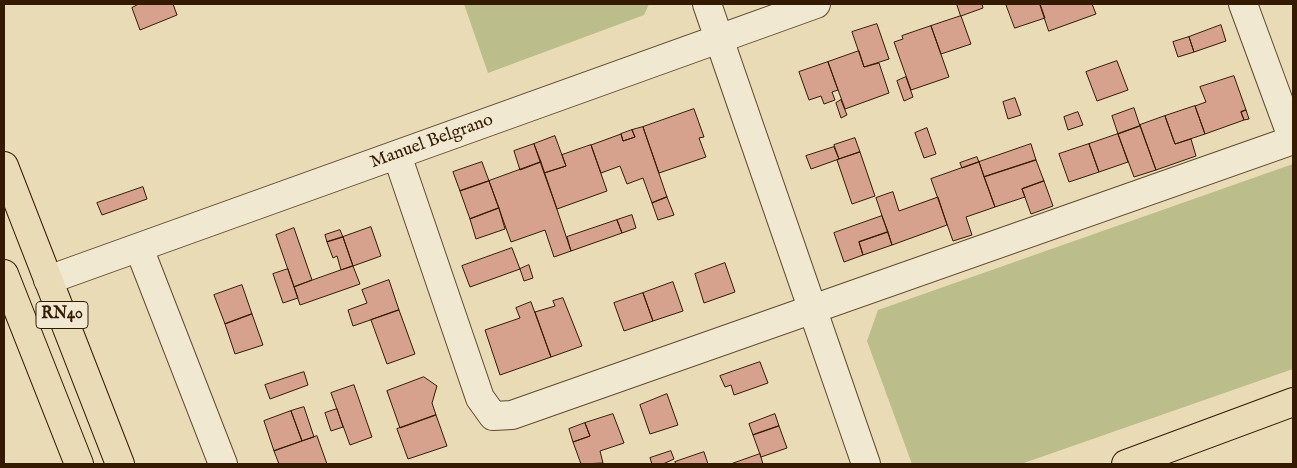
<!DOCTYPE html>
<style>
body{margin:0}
#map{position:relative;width:1297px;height:468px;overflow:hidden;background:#e8dbb6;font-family:"IM FELL English",serif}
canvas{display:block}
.frame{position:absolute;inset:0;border:5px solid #331a00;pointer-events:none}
</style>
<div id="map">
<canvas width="1297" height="468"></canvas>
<div class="frame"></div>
</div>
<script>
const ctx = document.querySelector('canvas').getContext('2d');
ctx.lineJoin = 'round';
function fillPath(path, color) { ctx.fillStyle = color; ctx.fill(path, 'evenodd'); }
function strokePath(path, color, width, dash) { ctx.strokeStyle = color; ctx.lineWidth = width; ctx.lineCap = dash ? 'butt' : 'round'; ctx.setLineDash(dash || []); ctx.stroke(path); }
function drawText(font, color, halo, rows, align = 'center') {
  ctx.font = font + ' "IM FELL English",serif'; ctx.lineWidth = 5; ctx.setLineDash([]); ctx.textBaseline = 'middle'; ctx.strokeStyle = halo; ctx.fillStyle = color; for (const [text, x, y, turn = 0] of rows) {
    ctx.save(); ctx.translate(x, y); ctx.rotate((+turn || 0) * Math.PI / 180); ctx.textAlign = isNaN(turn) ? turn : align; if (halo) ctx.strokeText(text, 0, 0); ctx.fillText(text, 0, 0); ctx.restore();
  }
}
fillPath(new Path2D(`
 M464,4H649L644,15L488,73Z
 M1293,164V369L1021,464H912L867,341L878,310Z`), '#bbbe8a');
const building = new Path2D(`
 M139,4H173L177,15L140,30L132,8Z
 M957,4H982L983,8L961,16Z
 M1006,4H1040L1045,18L1015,28Z
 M1040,4H1092L1096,14L1049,31Z
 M961,16L971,44L941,54L931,26Z
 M877,24L889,59L864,67L852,32Z
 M1221,25L1226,41L1194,52L1189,37Z
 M931,26L949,77L911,90L894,42L903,39L902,36Z
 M1189,37L1194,52L1178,57L1173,42Z
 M859,51L864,67L879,63L889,93L845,109L828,62Z
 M1117,61L1128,90L1097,101L1086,72Z
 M828,62L838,90L832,92L835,100L824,104L821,96L809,100L799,72Z
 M1234,76L1246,110L1241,112L1244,120L1205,134L1195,106L1206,102L1200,87Z
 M906,77L913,97L904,101L897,81Z
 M1015,98L1021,115L1008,119L1003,102Z
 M841,100L847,115L841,118L836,103Z
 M1195,106L1205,134L1175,144L1165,116Z
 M1134,108L1140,126L1118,134L1112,116Z
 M694,109L704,137L699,138L706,157L659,173L643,127Z
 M1246,110L1249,119L1244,120L1241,112Z
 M1078,112L1083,125L1068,130L1064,117Z
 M1165,116L1175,144L1191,139L1196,156L1156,170L1140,125Z
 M1140,126L1156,170L1134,177L1118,134Z
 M643,127L667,197L652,203L643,178L627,184L620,166L601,173L591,145L621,134L623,141L635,137L632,130Z
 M927,128L936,154L924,158L915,133Z
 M632,130L635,137L623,141L621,134Z
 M1118,134L1128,162L1099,172L1089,144Z
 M555,136L566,166L544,173L534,144Z
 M855,138L860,152L839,159L834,145Z
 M534,144L541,162L520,170L514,151Z
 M1031,144L1036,160L984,177L979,162Z
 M1089,144L1099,172L1069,182L1059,154Z
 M591,145L607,191L557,209L544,173L566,166L562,155Z
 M834,147L839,159L811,169L806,156Z
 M860,152L875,196L852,204L837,160Z
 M977,157L979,162L962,168L960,163Z
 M1036,160L1044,181L1022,189L1025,197L995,207L984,177Z
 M482,162L489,181L460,191L453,172Z
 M541,162L571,251L554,257L545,230L511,242L489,181Z
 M979,162L995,207L966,217L972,235L953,241L931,179Z
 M489,181L499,208L470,219L460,191Z
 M1044,181L1053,206L1031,214L1022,189Z
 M143,187L147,199L102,215L97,203Z
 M893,192L899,211L938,197L947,225L892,245L876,198Z
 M667,197L674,215L658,220L652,203Z
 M499,208L505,229L476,239L470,219Z
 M632,215L636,228L622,233L617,220Z
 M882,216L888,232L859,242L863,255L844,262L834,233Z
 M617,220L622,233L571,251L567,237Z
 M371,227L381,256L353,266L343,237Z
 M294,228L312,280L294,287L276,235Z
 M340,230L343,237L327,242L325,235Z
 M888,232L892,245L863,255L859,242Z
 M343,237L353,266L341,270L337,256L333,258L327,242Z
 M512,248L520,269L470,287L462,266Z
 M725,263L735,292L704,303L695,274Z
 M529,265L533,278L524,281L520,269Z
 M353,266L360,284L300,305L294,287Z
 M288,269L298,298L283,303L273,274Z
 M389,280L399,310L353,326L348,310L367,303L362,290Z
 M673,282L683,311L653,321L643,293Z
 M242,285L252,314L225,324L214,295Z
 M643,293L653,321L624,331L614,303Z
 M563,298L582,346L551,357L535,312L555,306L553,301Z
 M531,302L551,357L500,375L485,330L520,318L516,308Z
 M399,310L415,354L387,364L371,320Z
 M252,314L263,345L235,354L225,324Z
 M760,362L768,383L734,395L731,385L725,387L720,376Z
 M304,372L308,385L270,399L265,385Z
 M424,377L437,386L432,403L436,415L400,428L387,391Z
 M354,385L372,437L350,445L331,393Z
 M667,394L678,425L650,434L640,405Z
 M304,407L314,437L302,441L291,411Z
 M337,409L343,427L331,431L325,413Z
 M291,411L302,441L274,451L264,421Z
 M613,414L624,443L600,451L603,463L581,464L573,442L590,436L585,423Z
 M775,414L779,426L753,435L749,424Z
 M436,415L447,446L408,459L397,429Z
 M585,423L590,436L573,442L569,429Z
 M779,426L787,448L761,457L753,435Z
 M317,436L327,464H279L274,451Z
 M671,451L674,459L663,464H652L650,458Z
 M704,452L708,464H676L675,462Z
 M760,454L763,464H731Z`);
fillPath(building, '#d6a18d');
strokePath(building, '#331a00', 1);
const minor = new Path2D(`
 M707,4L866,464
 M397,155L480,398L493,416L512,415L1293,140L1243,4
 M139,248L223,464
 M48,280L816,4`);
const major = new Path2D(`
 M1126,464L1293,402`);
const highway = new Path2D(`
 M4,166L120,464
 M4,274L79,464`);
strokePath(minor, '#604a2e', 30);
strokePath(major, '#331a00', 30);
strokePath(highway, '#331a00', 30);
strokePath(minor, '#f0e8d0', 28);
strokePath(major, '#e8dbb6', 28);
strokePath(highway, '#e8dbb6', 28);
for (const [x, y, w] of [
 [62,315,52]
]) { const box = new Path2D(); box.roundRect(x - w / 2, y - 13.5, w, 27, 4); ctx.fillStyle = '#f0e8d0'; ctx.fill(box); strokePath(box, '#331a00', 1); }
drawText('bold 16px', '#331a00', null, [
 ["RN40",62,315]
]);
drawText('18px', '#331a00', '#f0e8d0', [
 ["Manuel Belgrano",432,142,-20]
]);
</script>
